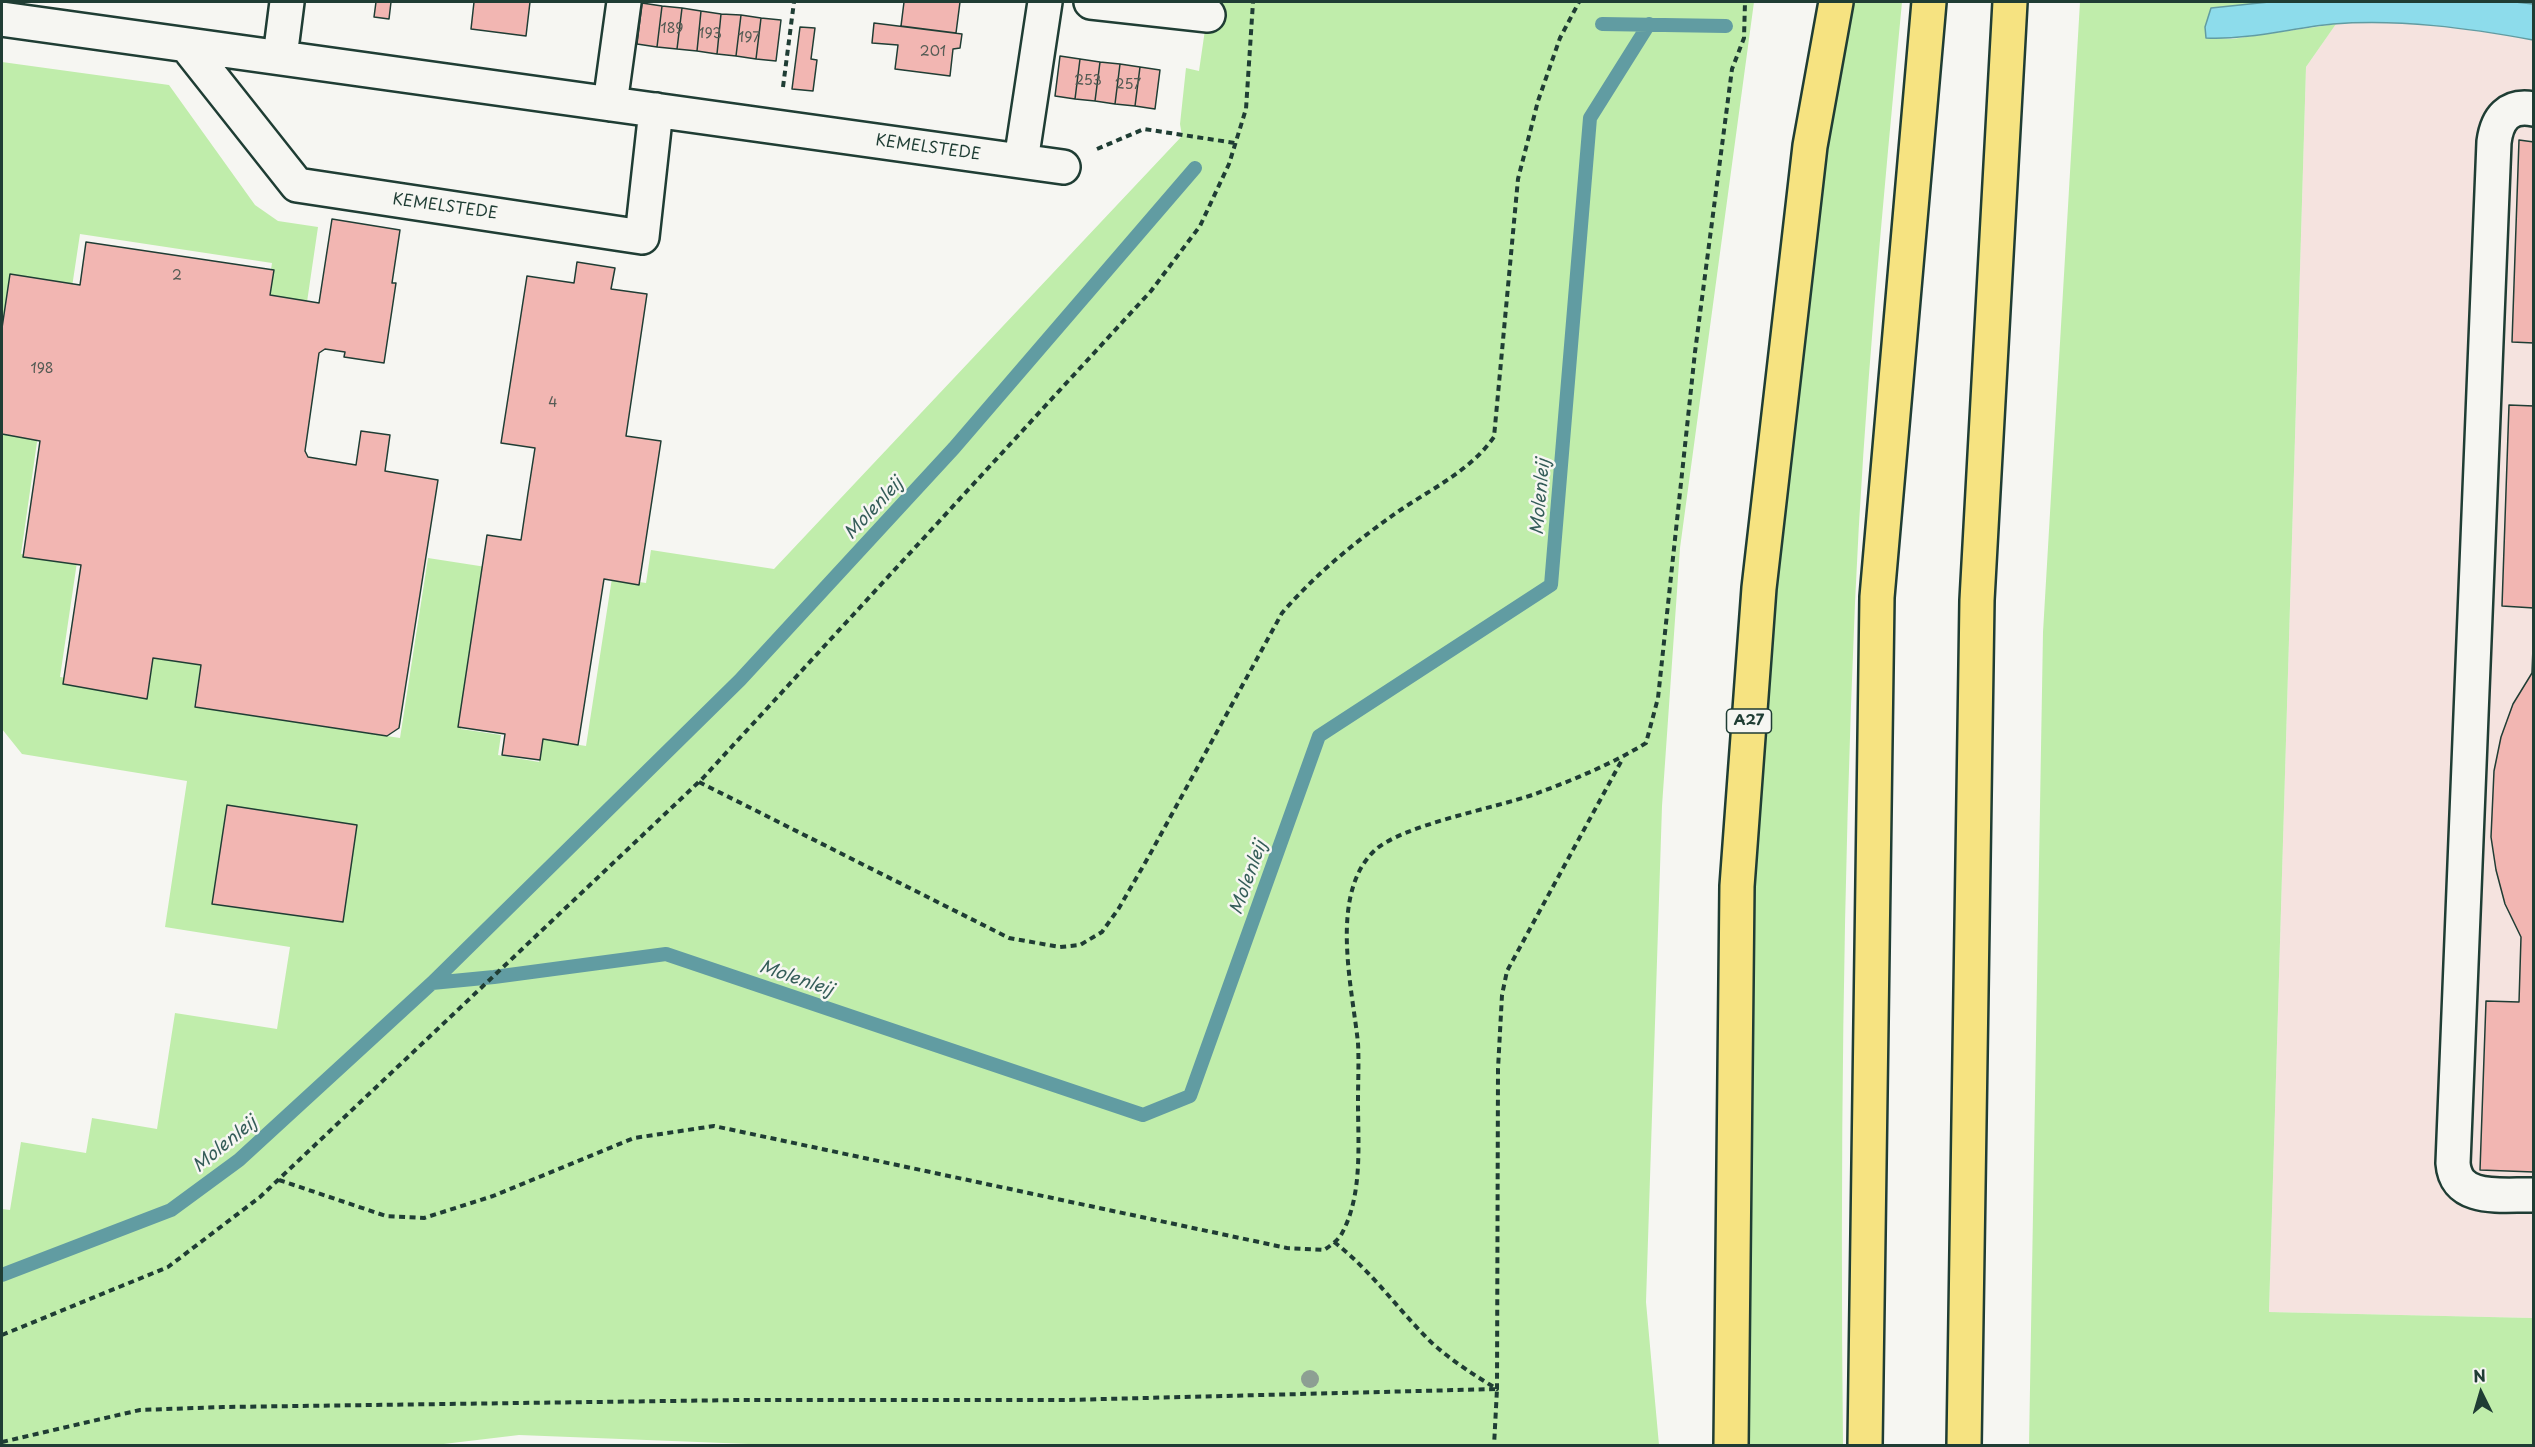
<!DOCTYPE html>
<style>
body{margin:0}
#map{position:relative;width:2535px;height:1447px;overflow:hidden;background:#f6f6f2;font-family:"Playpen Sans",sans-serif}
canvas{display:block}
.frame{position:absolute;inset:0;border:3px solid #1f3d34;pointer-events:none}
.north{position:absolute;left:2451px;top:1363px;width:60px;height:60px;-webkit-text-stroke:4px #f6f6f2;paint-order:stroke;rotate:355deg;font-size:16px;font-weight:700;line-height:24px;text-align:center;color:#1f3d34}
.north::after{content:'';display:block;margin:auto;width:21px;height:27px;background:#1f3d34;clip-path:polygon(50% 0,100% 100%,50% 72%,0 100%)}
</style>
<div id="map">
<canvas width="2535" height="1447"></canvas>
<div class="frame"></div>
<div class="north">N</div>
</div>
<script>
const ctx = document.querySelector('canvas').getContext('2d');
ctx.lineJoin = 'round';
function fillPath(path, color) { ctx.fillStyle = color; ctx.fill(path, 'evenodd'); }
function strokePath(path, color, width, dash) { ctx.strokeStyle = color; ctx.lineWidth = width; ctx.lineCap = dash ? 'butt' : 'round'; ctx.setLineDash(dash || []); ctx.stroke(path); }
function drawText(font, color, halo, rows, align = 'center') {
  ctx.font = font + ' "Playpen Sans",sans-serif'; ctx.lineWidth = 5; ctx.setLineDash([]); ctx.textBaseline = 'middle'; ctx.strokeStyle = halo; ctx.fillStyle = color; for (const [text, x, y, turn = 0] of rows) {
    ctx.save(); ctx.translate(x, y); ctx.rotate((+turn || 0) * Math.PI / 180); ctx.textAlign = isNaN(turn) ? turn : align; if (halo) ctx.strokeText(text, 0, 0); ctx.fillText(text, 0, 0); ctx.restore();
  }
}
fillPath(new Path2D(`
 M2351,2H2533V1318L2269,1312L2306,67Z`), '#f5e3df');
fillPath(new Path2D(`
 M1209,2H1754L1680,548L1662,806L1646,1302L1659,1445H774L519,1435L427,1446L2,1445V1209L10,1210L21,1142L86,1153L92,1118L157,1129L175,1013L277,1029L290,947L165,927L187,781L22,754L2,729V430L38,435L21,554L77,562L60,677L144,690L150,654L201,662L194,707L400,738L428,558L486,567L461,729L501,735L498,755L539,762L543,739L586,746L612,578L646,583L651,550L774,569L1182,136L1180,124L1186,68L1199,71Z
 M1844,2H1902C1883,202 1864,402 1855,603C1843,884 1840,1165 1843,1445L1738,1446L1752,829L1772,558Z
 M2080,2H2269L2211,8L2206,37L2232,39L2336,24L2306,67L2269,1312L2533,1318V1445L2029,1446L2043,632Z
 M2,62L169,85L255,205L278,221L318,227L307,302L267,296L272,263L80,234L72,287L13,278L2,354Z`), '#c0edab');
const water = new Path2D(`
 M2269,2H2515L2533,4V40C2468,28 2400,19 2333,24C2291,28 2250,40 2206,38L2205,27L2211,8Z`);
fillPath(water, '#8ddceb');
strokePath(water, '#619ca2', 1.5);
strokePath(new Path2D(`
 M1602,24L1726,26
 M432,983L494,977L666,954L1143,1115L1190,1096L1319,736L1551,585L1590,118L1649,24
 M2,1275L171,1210L239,1160L432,983L740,680L954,448L1195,168`), '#619ca2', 14);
const building = new Path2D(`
 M376,2H391L389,19L374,17Z
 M474,2H530L526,36L471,29Z
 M904,2H960L956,33L901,26Z
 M642,3L662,6L657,47L637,44Z
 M662,6L682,8L677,49L657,47Z
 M682,8L701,11L697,51L677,49Z
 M701,11L721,14L717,54L697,51Z
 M721,14L741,15L736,56L717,54Z
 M741,15L761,18L756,59L736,56Z
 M761,18L781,20L776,61L756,59Z
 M874,23L962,34L960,48L953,49L950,76L895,69L898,45L872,43Z
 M800,27L815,28L811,59L817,60L813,91L792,89Z
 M1060,56L1080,59L1075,99L1055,96Z
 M1080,59L1100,62L1095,101L1075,99Z
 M1100,62L1120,64L1115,104L1095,101Z
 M1120,64L1140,67L1135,106L1115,104Z
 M1140,67L1160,70L1155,109L1135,106Z
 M2519,140L2534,142V343L2512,342Z
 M332,219L400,230L392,283H396L384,363L344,357L345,352L325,349L319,353L305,451L308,457L356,465L361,431L390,435L385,471L438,480L399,728L387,736L195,707L201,665L153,658L147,699L63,684L81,565L23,557L40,441L2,434V328L10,274L80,285L86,242L274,270L270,295L319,303Z
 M577,262L615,268L611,289L647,294L626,436L661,441L639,585L604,579L578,745L543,739L540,760L502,755L505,734L458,727L487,535L521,540L528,493L535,448L501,443L527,276L574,283Z
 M2509,405L2534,406V608L2502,606Z
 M2534,622V1172L2480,1170L2486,1001L2519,1002L2521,937L2505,904L2496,870L2491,837L2494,771L2501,737L2513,704L2532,673Z
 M227,805L357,825L343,922L212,904Z`);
fillPath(building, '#f2b6b2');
strokePath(building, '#1f3d34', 1.5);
const minor = new Path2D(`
 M1091,2L1208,15
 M2,19L1063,167
 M187,46L297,185L642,237L656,110
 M280,57L287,2
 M610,104L624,2
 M2534,109C2508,104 2497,119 2494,142L2453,1163C2456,1203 2503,1194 2534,1195
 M1021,161L1045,2`);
const highway = new Path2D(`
 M1731,1446L1737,886L1759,588L1810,146L1836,2
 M1865,1446L1877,597L1929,2
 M1964,1446L1977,600L2010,2`);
strokePath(minor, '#1f3d34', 38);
strokePath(highway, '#1f3d34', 38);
strokePath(new Path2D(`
 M783,87L794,2
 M1097,149L1144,129L1235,143
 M699,782L1009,938L1060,947L1080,945L1102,932L1119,908L1149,856L1282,613C1313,577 1350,546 1389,518C1424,492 1468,474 1494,437L1518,179L1538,101L1560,38L1579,2
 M279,1180L386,1216L424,1218L493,1196L634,1138L714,1126L1287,1248L1324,1250C1330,1246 1337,1241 1341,1235C1363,1196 1358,1145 1358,1102C1358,1082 1359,1062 1358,1043C1352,986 1329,895 1374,851C1401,825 1496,808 1535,794C1573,780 1612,764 1646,743L1658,698L1695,352L1732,69L1744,38L1745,2
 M1334,1242C1372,1271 1398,1310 1432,1343C1452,1361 1474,1375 1497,1389L1498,1069L1502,995L1507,971L1623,758
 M2,1335L168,1267L260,1197L703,778L1151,291L1200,226L1229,164L1246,109L1253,2
 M2,1442L140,1410L223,1407L742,1400H1066L1497,1389L1494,1446`), '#1f3d34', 4, [6, 4.5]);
strokePath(minor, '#f6f6f2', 33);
strokePath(highway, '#f6e381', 33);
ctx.fillStyle = '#8d9f93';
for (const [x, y] of [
 [1310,1379]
]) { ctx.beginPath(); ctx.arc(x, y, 9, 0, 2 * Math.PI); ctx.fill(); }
drawText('14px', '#545b54', null, [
 ["189",672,29],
 ["193",710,34],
 ["197",749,38],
 ["201",933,52],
 ["253",1088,81],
 ["257",1128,85],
 ["2",177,276],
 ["198",42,369],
 ["4",553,403]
]);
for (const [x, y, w] of [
 [1749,721,45]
]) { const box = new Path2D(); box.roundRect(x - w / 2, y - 12, w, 24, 4.5); ctx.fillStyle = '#f6f6f2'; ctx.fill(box); strokePath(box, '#1f3d34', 1.5); }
drawText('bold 15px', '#1f3d34', null, [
 ["A27",1749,721]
]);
drawText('16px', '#1f3d34', '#f6f6f2', [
 ["KEMELSTEDE",928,148,8],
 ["KEMELSTEDE",445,207,8]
]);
drawText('italic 18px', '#355d59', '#f6f6f2', [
 ["Molenleij",1541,497,-85],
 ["Molenleij",874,509,-47],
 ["Molenleij",1249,878,-70],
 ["Molenleij",796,979,19],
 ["Molenleij",225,1145,-39]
]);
</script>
